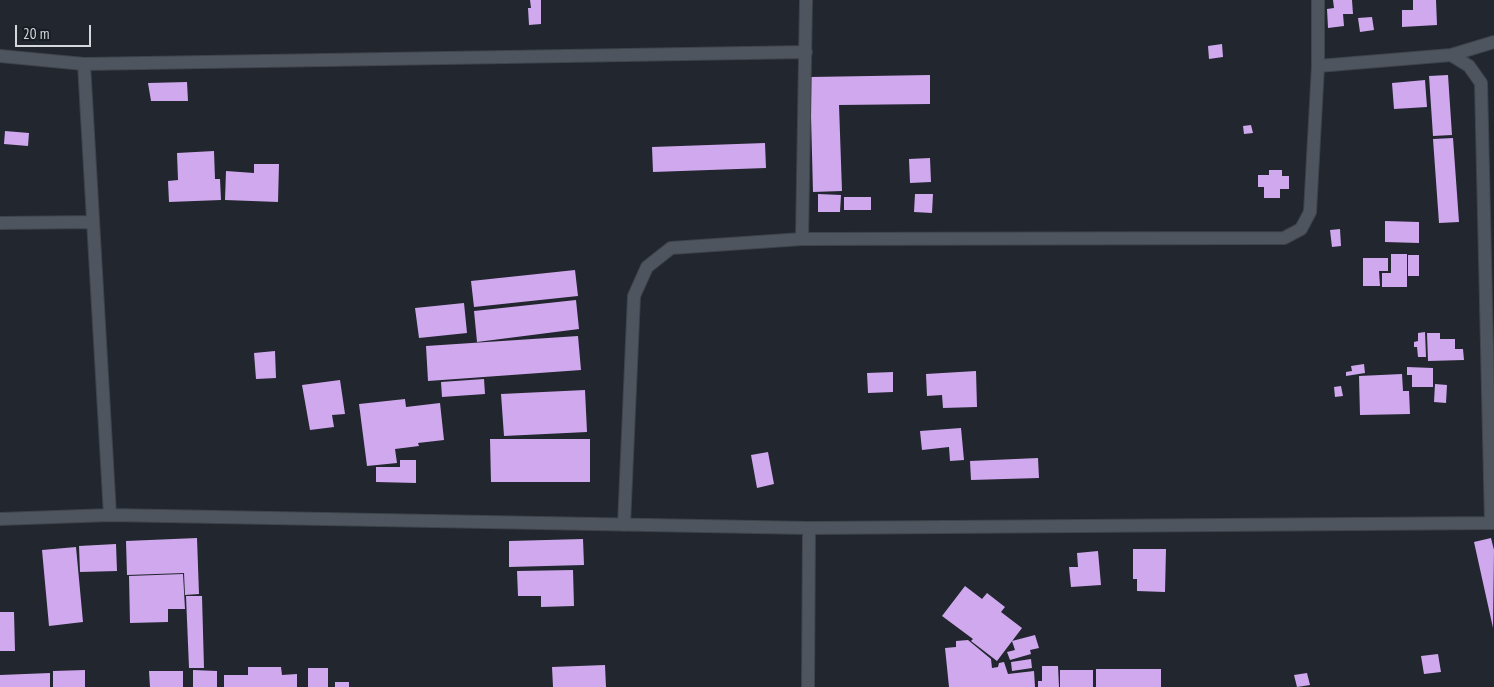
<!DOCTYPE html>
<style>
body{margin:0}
#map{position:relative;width:1494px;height:687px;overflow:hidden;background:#21262f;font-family:"PT Sans Narrow",sans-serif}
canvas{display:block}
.scale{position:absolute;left:15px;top:25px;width:76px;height:22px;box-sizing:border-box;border:2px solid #d4d8dd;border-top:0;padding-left:6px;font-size:15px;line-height:18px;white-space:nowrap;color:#d4d8dd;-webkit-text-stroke:4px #171d25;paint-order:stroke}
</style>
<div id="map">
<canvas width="1494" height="687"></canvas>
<div class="scale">20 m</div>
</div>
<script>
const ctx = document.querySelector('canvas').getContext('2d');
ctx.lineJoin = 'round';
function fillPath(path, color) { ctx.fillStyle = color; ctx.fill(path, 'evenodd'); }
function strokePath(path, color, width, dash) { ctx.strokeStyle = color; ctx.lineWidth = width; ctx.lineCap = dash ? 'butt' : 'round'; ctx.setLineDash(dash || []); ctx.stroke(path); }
fillPath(new Path2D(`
 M530,0H541V24L529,25L528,8H531Z
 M1333,0H1352L1353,14H1343L1344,26L1328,28L1327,9L1334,8Z
 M1413,0H1436L1437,25L1402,27V10H1413Z
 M1372,17L1374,30L1360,32L1358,18Z
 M1222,44L1223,57L1209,59L1208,46Z
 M930,75V104L839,105L842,191L813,192L810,77Z
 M1448,75L1452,135L1433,136L1429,76Z
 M1425,80L1427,107L1394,109L1392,83Z
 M187,82L188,101H151L148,83Z
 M1251,125L1253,133L1244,134L1243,126Z
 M5,131L29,133L28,146L4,144Z
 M1453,138L1459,222L1439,223L1433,139Z
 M765,143L766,168L653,172L652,147Z
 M214,151L215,179H220L221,200L169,202L168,181L178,180L177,153Z
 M930,158L931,182L910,183L909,159Z
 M254,164H279L278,202L225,200L226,171L254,173Z
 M1269,170H1282V176H1289V189H1280V198H1264V187H1258V175H1269Z
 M818,194L841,195L840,212H818Z
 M915,194H933L932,213L914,212Z
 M844,197H871V210H844Z
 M1385,221L1419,222V243L1385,242Z
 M1340,229L1341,246L1332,247L1330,230Z
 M1391,254H1407V287H1382V273H1391Z
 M1408,255H1419V276H1408Z
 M1363,258H1388V271H1379L1380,286H1363Z
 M575,270L578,296L474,307L471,281Z
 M576,300L579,329L477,342L474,311Z
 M464,303L467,333L419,338L415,308Z
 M1425,332L1426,357H1418L1417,347H1414V342L1418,341V333Z
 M1427,333H1440V339H1455V349H1463L1464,360L1428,361Z
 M578,336L581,370L428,381L426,346Z
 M275,351L276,378L256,379L254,353Z
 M1364,364L1365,373L1346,376V372L1352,371L1351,366Z
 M1407,367L1433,368V387H1412V375H1407Z
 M976,371L977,407L943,408L942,395L927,396L926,374Z
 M893,372V392L868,393L867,373Z
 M1402,374L1403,391H1409L1410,414L1360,415L1359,376Z
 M484,379L485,394L442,397L441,382Z
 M340,380L345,414L332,415L334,427L310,430L302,385Z
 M1435,384L1447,385L1446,403L1434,402Z
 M1341,386L1343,396L1335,397L1334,387Z
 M585,390L587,432L504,436L501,394Z
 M405,399L406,407L440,403L444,440L418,443L419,446L395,449L397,463L367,466L359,404Z
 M961,428L964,460L950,461L949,447L922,450L920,431Z
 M490,439H590V482H491Z
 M768,452L774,484L757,488L751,455Z
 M1038,458L1039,478L971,480L970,461Z
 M400,460H416V483L376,482V467H400Z
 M197,538L199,594L185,595L184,573L127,575L126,541Z
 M1491,538L1494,550L1493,628L1474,542Z
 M583,539L584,565L509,567V541Z
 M116,544L117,571L80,572L79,546Z
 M76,547L83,622L49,626L42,550Z
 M1133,549H1166L1165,592L1137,591V579H1133Z
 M1098,551L1101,585L1071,587L1069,567H1078L1077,553Z
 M573,570L574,606L541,607V596H518L517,571Z
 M183,574L185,609H168V622L130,623L129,576Z
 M965,586L982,599L987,593L1005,607L1001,612L1022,628L997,661L971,641L973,639L942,616Z
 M186,596H202L204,668H189Z
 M0,612H14L15,651H0Z
 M1035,635L1039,648L1030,650L1031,654L1010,660L1007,652L1015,650L1012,641Z
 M968,640L991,659L992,668L998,667L999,663L1004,662L1008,674L1034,671L1035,687H949L945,648L956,647V641Z
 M1438,654L1441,672L1424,674L1421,656Z
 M1031,659L1032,668L1012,671L1011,662Z
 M605,665L606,687H553L552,667Z
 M1042,666H1058L1059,687H1038V681H1042Z
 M248,667H281L282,675L297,674V687H224V675H248Z
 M308,668H328V687H308Z
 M1096,669H1161V687H1096Z
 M85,670V687H53V671Z
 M193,670L217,671V687H193Z
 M1060,670H1093V687H1060Z
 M149,671H183V687H150Z
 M50,673V687H0V675Z
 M1307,673L1310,685L1297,687L1294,675Z
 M335,682H349V687H335Z`), '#d0a8ed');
const minor = new Path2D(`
 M1451,55L1494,42
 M0,56L84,64
 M1318,66L1451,55L1469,66L1481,83L1491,523
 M0,223L93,222
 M802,239L806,0
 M110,515L84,64L806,52
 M0,519L110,515L809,528L1494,523
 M624,525L634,296L647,267L671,248L802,239L1284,238L1301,229L1310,212L1318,66V0
 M808,687L809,528`);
strokePath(minor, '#3f434a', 14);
strokePath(minor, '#4e555e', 12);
</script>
